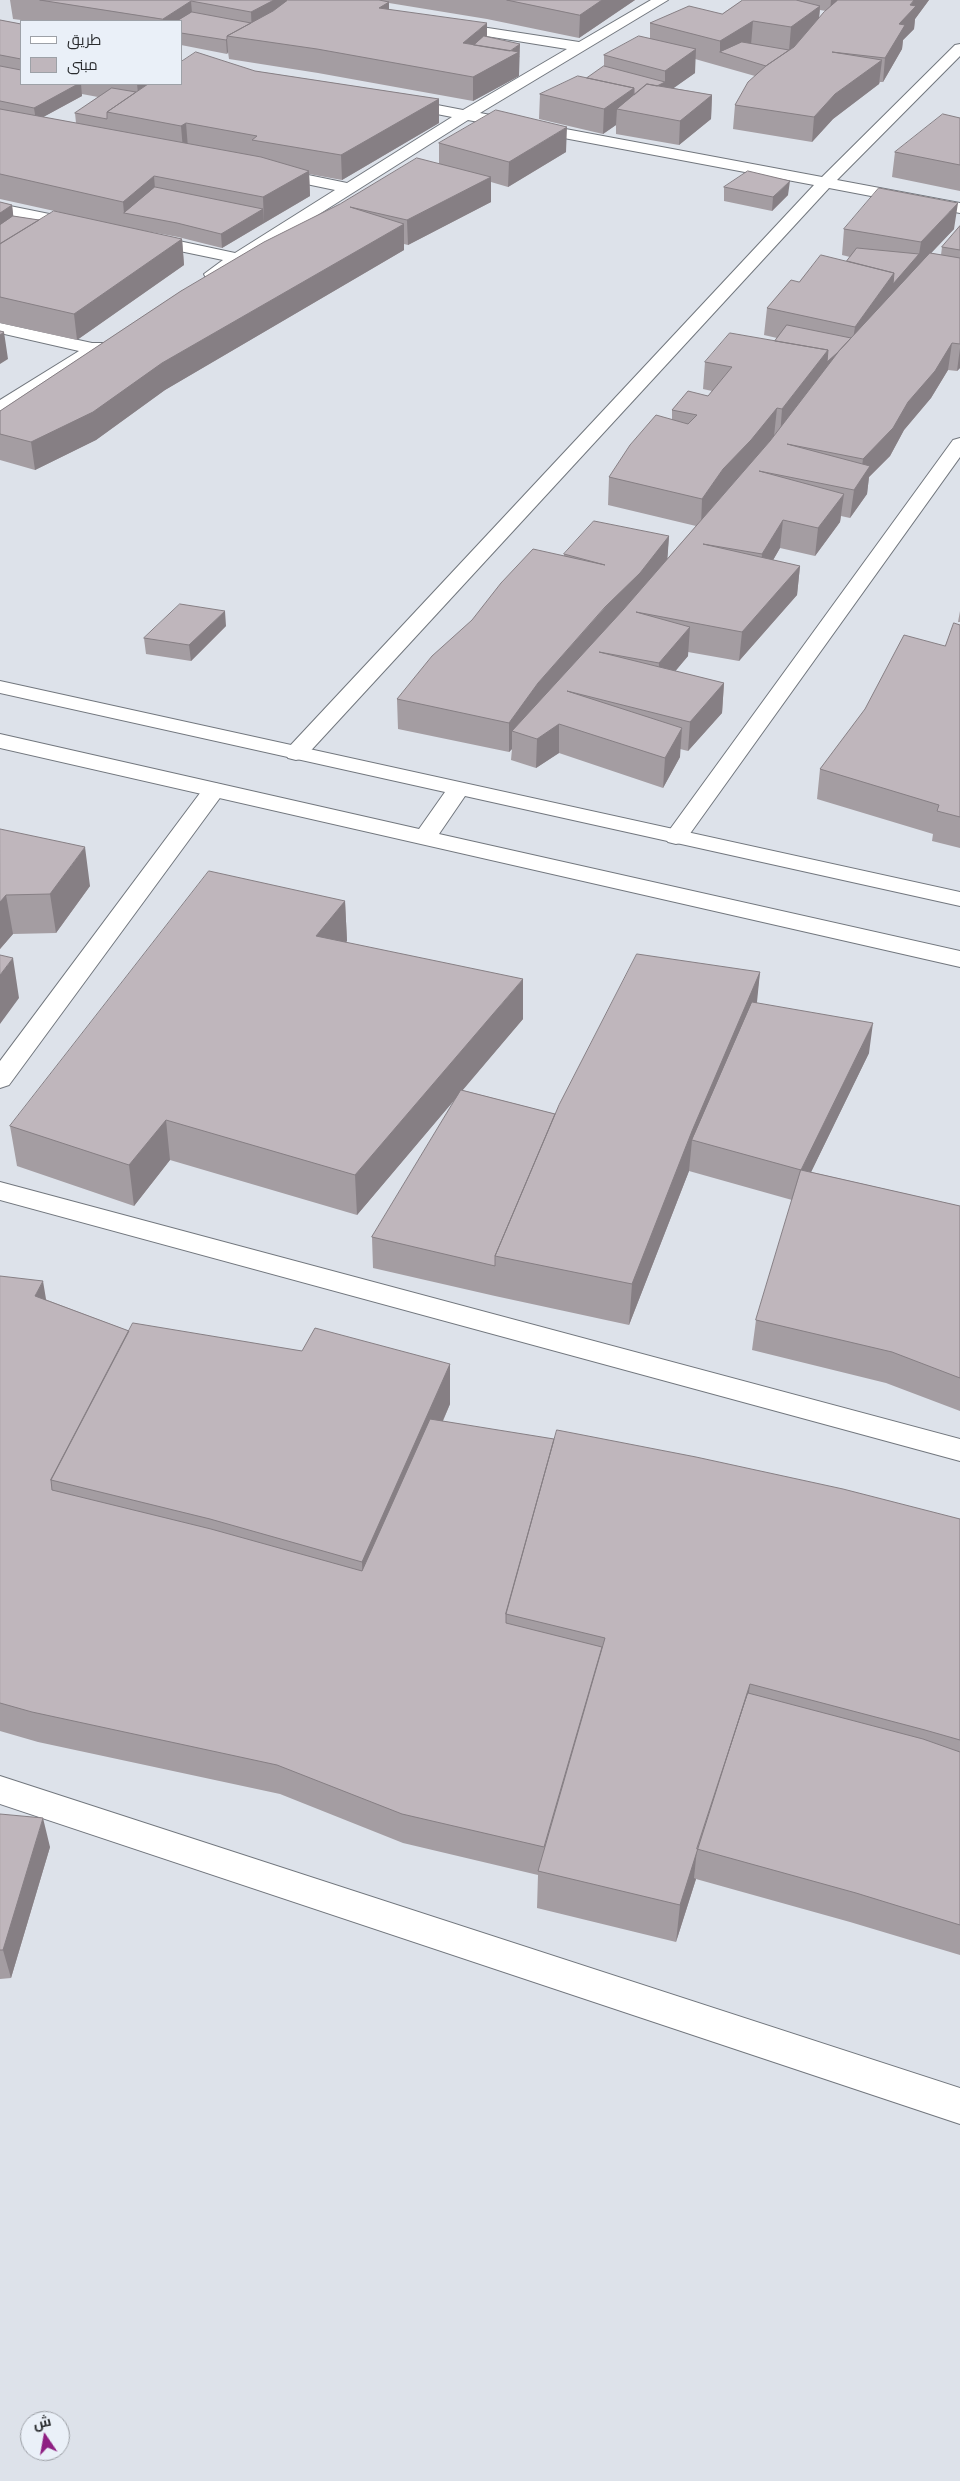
<!DOCTYPE html>
<meta charset="utf-8">
<style>
body{margin:0}
#map{position:relative;width:960px;height:2481px;overflow:hidden;background:#dde2ea;font-family:Manrope,Cairo,sans-serif}
canvas{display:block}
.legend{position:absolute;left:20px;top:20px;width:162px;height:65px;box-sizing:border-box;background:#eaf0f8;border:1px solid #9da1a7;margin:0;padding:6px 9px;list-style:none;font-size:15px;color:#292b2e}
.legend li{display:flex;align-items:center;gap:10px;height:25px}
.legend b{width:25px;border:1px solid #9da1a7}
.north{position:absolute;left:20px;top:2411px;width:50px;height:50px;box-sizing:border-box;background:#eaf0f8;border:1px solid #9da1a7;border-radius:50%;rotate:348deg;font-size:14px;font-weight:700;line-height:20px;text-align:center;color:#292b2e}
.north::after{content:'';display:block;margin:auto;width:18px;height:22px;background:#8e1f82;clip-path:polygon(50% 0,100% 100%,50% 72%,0 100%)}
</style>
<div id="map">
<canvas width="960" height="2481"></canvas>
<ul class="legend">
<li><b style="height:6px;background:#fff"></b>طريق</li>
<li><b style="height:14px;background:#bfb6bc"></b>مبنى</li>
</ul>
<div class="north">ش</div>
</div>
<script>
const ctx = document.querySelector('canvas').getContext('2d');
ctx.lineJoin = 'round';
function strokePath(path, color, width, dash) { ctx.strokeStyle = color; ctx.lineWidth = width; ctx.lineCap = dash ? 'butt' : 'round'; ctx.setLineDash(dash || []); ctx.stroke(path); }
function fillPath(path, color) { ctx.fillStyle = color; ctx.fill(path, 'evenodd'); }
const minor = new Path2D(`
 M651,0H668L480,113L822,177L955,45L960,44V56L837,180L960,203V213L829,188L304,758L296,760L288,758L285,753L288,748L814,185L468,120L218,278H206L204,274L223,260L146,244L140,243L138,239L140,235L146,234L235,253L335,190L268,176L266,173L268,170L274,168L347,183L452,117L396,106L393,103L396,100L401,98L463,110L567,49L449,30L444,29L442,26L444,23L449,22L579,42Z
 M0,204L79,220L85,222L87,225L85,228L79,230L0,214Z
 M0,323L92,343H104L107,347L101,353L7,412L0,414V400L79,351L0,333Z
 M960,438V457L684,842L676,844L668,842L664,837L668,832L953,440Z
 M214,783L222,785L225,790L222,795L9,1085L0,1088V1061L206,785Z
 M0,1182L960,1439V1461L0,1200Z
 M0,1776L960,2088V2124L0,1804Z`);
const primary = new Path2D(`
 M0,681L960,892V906L465,796L439,834L960,951V967L0,748V734L419,829L445,792L0,693Z`);
strokePath(minor, '#72777e', 2);
strokePath(primary, '#72777e', 2);
fillPath(minor, '#fff');
fillPath(primary, '#fff');
fillPath(new Path2D(`
 M10,0H287V1L288,0H635L579,38L487,19L389,3V9L487,37L520,57H519V76L473,101L318,73L229,59L228,52L227,54L181,45V21H29L13,19Z
 M743,0H929L915,19L914,29L903,40L902,49L883,82H880L879,84L833,119L812,142L733,129L735,105L755,76L695,59V73L673,88L712,95L711,119L679,145L616,134V125L603,134L539,119L540,94L587,78L604,66V55L650,38V23L722,14ZM820,10L826,11L819,18Z
 M0,20L21,24V84H181L255,71L439,99V123L342,180L309,174L310,196L222,248L178,237L140,230L182,239L184,265L77,340L0,323V202L12,205L13,216L39,220L59,212L0,199ZM82,94L98,97L75,113L76,123L43,117L82,96Z
 M960,118V191L892,177L895,152Z
 M439,143L566,152L508,187L491,182V202L408,245L404,244V250L165,390L96,440L35,470L0,460V411L181,291L439,164Z
 M724,187L788,195L772,211L724,201Z
 M960,226V368L957,371L948,370L931,398L904,430L890,456L869,477L867,494L850,518L841,516L840,522L815,556L780,548L773,560L800,566L797,595L739,661L688,652V656L675,671L724,683L722,713L688,751L680,749V757L663,788L559,753L536,768L511,760L512,749L509,752L398,729L397,699L564,556V554L669,536L667,559L696,526L608,505L609,477L672,420V410L708,396L712,391L703,389L705,362L775,341L777,338L764,335L767,308L799,282L847,261L850,257L842,255L844,229H954L931,253L941,255L942,247Z
 M960,611V622H958Z
 M960,625V848L932,841L933,834L817,799L820,769L945,646Z
 M226,626L191,661L146,654L144,638Z
 M0,829L90,886L56,933L13,934L0,949Z
 M345,901L347,941L345,942L523,1019L462,1090L555,1114L760,972L756,1003L869,1053L811,1172L960,1206V1411L886,1383L752,1350L756,1320L792,1200L689,1171L629,1325L495,1296L373,1268L372,1237L456,1098L357,1215L170,1160L134,1206L17,1166L10,1126Z
 M0,1276L47,1300L129,1331L302,1351L450,1364V1404L443,1421L960,1519V1955L850,1922L696,1879L676,1942L537,1908L538,1875L403,1843L280,1794L38,1742L0,1731Z
 M0,1814L50,1847L11,1978L0,1979Z`), '#a49da2');
fillPath(new Path2D(`
 M274,0H287L288,17L252,36L251,12Z
 M602,0H635L579,38L580,15Z
 M831,0H843L830,12Z
 M914,0H929L915,19L914,29L903,40L902,49L883,82L885,58L899,24Z
 M191,1L193,25L181,21H163V19Z
 M389,2V25L379,8Z
 M820,6L818,29L789,51L791,27Z
 M753,21L751,45L720,52V41Z
 M487,23V47L463,43Z
 M227,39L228,52L227,54L226,40Z
 M520,44L519,76L473,101V77Z
 M696,49L695,73L664,95L634,97L665,82V71Z
 M882,60L879,84L833,119L812,142L814,117L835,94Z
 M78,84H81L82,96L36,121L34,108Z
 M137,84H167L139,102Z
 M634,88L633,112L617,109L616,125L603,134L604,109Z
 M712,95L711,119L679,145L680,121Z
 M439,99V123L342,180L341,155Z
 M186,123L188,148L183,150L181,126Z
 M567,127L566,152L508,187L509,162Z
 M309,171L310,196L264,223L263,197Z
 M154,176L156,201L124,213L123,202Z
 M491,177V202L408,245L407,220Z
 M790,181L788,195L772,211L773,197Z
 M958,203L954,229L917,268L780,437L782,409L828,350L853,339L855,327L894,273L919,254L921,242Z
 M12,205L15,230L0,241V213Z
 M263,209L264,223L222,248L221,234Z
 M404,224V250L165,390L96,440L35,470L31,442L162,363Z
 M182,239L184,265L77,340L74,314Z
 M4,332L8,359L0,364V335Z
 M952,343L948,370L931,398L904,430L890,456L869,477L867,494L850,518L854,490L860,481L863,459L908,402Z
 M960,348V368L957,371Z
 M777,408L774,436L701,527L702,499L723,469Z
 M844,494L840,522L815,556L818,528Z
 M783,520L780,548L760,583L762,554Z
 M669,536L667,565L512,731V749L509,752V723L538,683Z
 M800,566L797,595L739,661L742,632Z
 M225,611L226,626L191,661L189,645Z
 M690,627L688,656L658,692L659,663Z
 M724,683L722,713L688,751L690,722Z
 M559,724V753L536,768L537,739Z
 M682,728L680,757L663,788L665,758Z
 M85,847L90,886L56,933L50,894Z
 M6,895L13,934L0,949V902Z
 M345,901L347,941L319,976L316,936Z
 M13,958L19,998L0,1024V975Z
 M760,972L756,1012L692,1140L689,1171L629,1325L632,1284L692,1131Z
 M523,979V1019L357,1215L355,1175Z
 M873,1023L869,1053L797,1201L801,1170Z
 M166,1120L170,1160L134,1206L129,1165Z
 M43,1281L48,1311L35,1296Z
 M450,1364V1404L364,1601L362,1562Z
 M750,1684L745,1723L697,1849Z
 M43,1818L50,1847L11,1978L3,1950Z
 M697,1849L694,1878L696,1879L676,1942L680,1905Z`), '#867f84');
const building = new Path2D(`
 M40,0H274L251,12L191,1L163,19Z
 M288,0H379L389,2L379,8L487,23L463,43L519,52L473,77L317,49L227,36L273,11Z
 M507,0H602L580,15Z
 M743,0H796L820,6L791,27L753,21L720,41L650,23L689,6L722,14Z
 M838,0H914L910,5L916,6L899,24L905,25L885,58L832,52L882,60L835,94L814,117L735,105L748,82L767,65L794,47L824,12Z
 M192,12L251,23L227,36V39L226,40L181,33V21H177Z
 M0,20L21,24V59L0,55Z
 M484,36L520,44L510,51L474,45Z
 M639,36L696,49L665,71L604,55Z
 M742,42L789,50L766,66L720,52Z
 M196,52L255,71L439,99L341,155L252,140L257,136L186,123L181,126L107,112L148,84H181V62Z
 M0,66L21,70V84H78L34,108L0,101Z
 M604,66L665,82L657,86L647,84L634,95V88L587,78Z
 M578,76L634,88L604,109L540,94Z
 M647,84L712,95L680,121L617,109Z
 M112,88L136,92L107,112V119L75,113Z
 M0,109L261,157L309,171L263,197L154,176L123,202L0,174Z
 M496,110L567,127L509,162L439,143Z
 M943,114L960,118V165L895,152Z
 M417,158L491,177L407,220L350,207L404,224L162,363L93,412L31,442L0,434V411L181,291L264,242L340,204Z
 M748,171L790,181L773,197L724,187Z
 M155,187L263,209L221,234L177,223L124,213Z
 M879,188L958,203L921,242L844,229Z
 M0,202L12,205L0,213Z
 M54,211L182,239L74,314L0,297V244Z
 M13,216L39,220L0,244V225Z
 M960,226V250L942,247Z
 M857,248L919,254L893,284L894,273L847,261Z
 M930,253L960,258V344L952,343L935,371L908,402L893,428L863,459L787,444L870,466L854,490L759,471L844,494L818,528L783,520L762,554L703,544L800,566L742,632L636,612L690,627L659,663L599,652L724,683L690,722L567,691L682,728L665,758L559,724L537,739L512,731L623,610L770,441L839,351Z
 M821,255L894,273L855,327L767,308L791,280L799,282Z
 M787,325L851,338L837,353L827,362L828,350L775,341Z
 M0,331L4,332L0,335Z
 M730,333L828,350L782,409L777,408L751,440L723,469L702,499L609,477L630,445L656,415L688,424L697,415L672,410L688,391L708,396L732,367L705,362Z
 M594,521L669,536L640,573L605,607L538,683L509,723L397,699L432,656L472,620L501,583L533,549L605,565L564,554Z
 M180,604L225,611L189,645L144,638Z
 M954,623L960,625V817L937,811L939,805L820,769L865,709L904,635L945,646Z
 M0,829L85,847L50,894L6,895L0,902Z
 M209,871L345,901L316,936L523,979L355,1175L166,1120L129,1165L10,1126Z
 M637,954L760,972L692,1131L632,1284L495,1256L559,1105Z
 M0,955L13,958L0,975Z
 M752,1002L873,1023L801,1170L692,1140Z
 M461,1090L555,1114L495,1256V1266L372,1237Z
 M801,1170L960,1206V1378L892,1352L756,1320Z
 M0,1276L43,1281L35,1296L129,1331L51,1480L52,1490L211,1529L362,1571L430,1419L554,1439L506,1614V1623L602,1647L544,1847L402,1814L277,1765L32,1712L0,1703Z
 M133,1323L302,1351L315,1328L450,1364L362,1562L210,1519L51,1480Z
 M557,1430L696,1457L843,1489L960,1519V1740L925,1730L750,1684L680,1905L538,1871L605,1638L506,1614Z
 M748,1693L923,1739L960,1752V1925L856,1893L697,1849Z
 M0,1814L43,1818L3,1950H0Z`);
fillPath(building, '#bfb6bc');
strokePath(building, '#867f84', 1);
</script>
